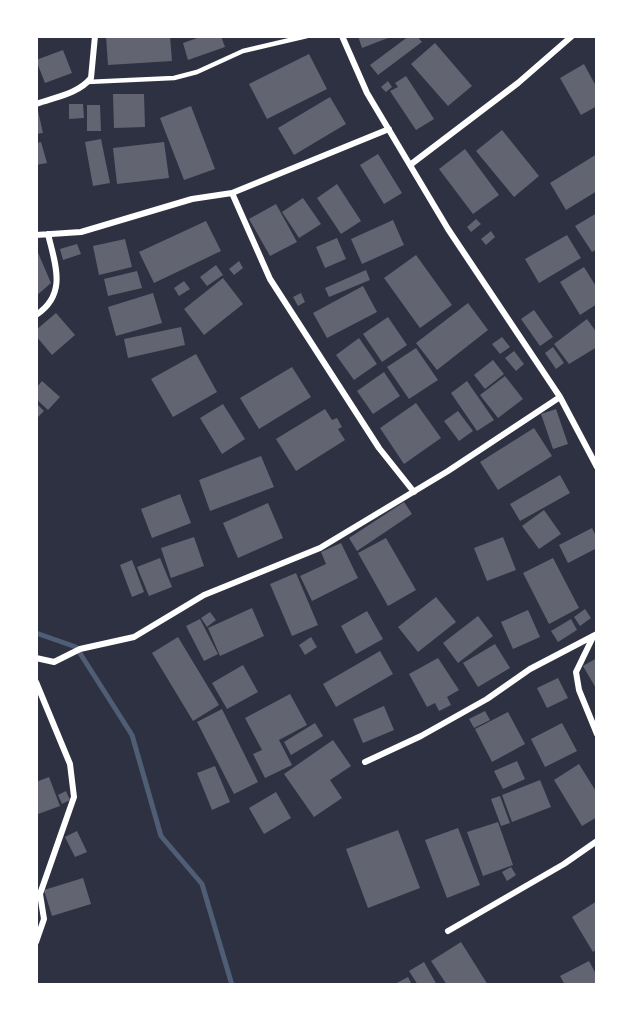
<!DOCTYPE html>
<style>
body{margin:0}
#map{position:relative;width:633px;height:1021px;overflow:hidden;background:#2d3142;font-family:"PT Sans",sans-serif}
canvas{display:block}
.frame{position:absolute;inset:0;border:38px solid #fff;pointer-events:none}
</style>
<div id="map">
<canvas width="633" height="1021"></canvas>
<div class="frame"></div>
</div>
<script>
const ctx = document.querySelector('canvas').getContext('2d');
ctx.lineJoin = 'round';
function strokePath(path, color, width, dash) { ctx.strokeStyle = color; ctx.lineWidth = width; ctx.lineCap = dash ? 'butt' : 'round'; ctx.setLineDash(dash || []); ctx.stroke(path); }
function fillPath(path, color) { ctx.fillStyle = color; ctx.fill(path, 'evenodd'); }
strokePath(new Path2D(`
 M36,633L76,647L132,735L161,836L202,884L232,985`), '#4f5d75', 5);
fillPath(new Path2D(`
 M106,36H170L172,61L108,65Z
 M203,36H221L225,47L188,60L183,43Z
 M358,36H393L362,48Z
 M409,36H417L422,42L378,75L370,65Z
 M435,43L472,86L448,106L411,64Z
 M63,50L72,73L45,83L36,60Z
 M309,54L327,89L267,119L249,84Z
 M584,64L597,88V106L581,115L560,78Z
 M406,76L434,119L416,130L390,91L398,87L395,83Z
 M388,81L392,87L386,92L381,87Z
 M113,94H144L145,127L114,128Z
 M330,97L346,124L294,155L278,128Z
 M69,104H83L84,118L69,119Z
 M87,105H100L101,131H87Z
 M191,106L215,169L184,180L160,118Z
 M38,111L43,133L36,134V112Z
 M502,130L539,176L514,197L476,151Z
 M101,139L110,183L93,186L85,142Z
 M41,142L47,163L36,165V143Z
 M164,142L169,178L117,184L113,148Z
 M465,149L499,195L473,214L439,169Z
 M378,154L402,193L384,204L360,165Z
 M597,154V191L566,210L550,183Z
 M337,184L361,221L341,234L317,198Z
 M303,198L321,224L299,238L282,212Z
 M276,204L297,242L270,256L249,219Z
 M597,213V249L592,252L575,226Z
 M476,219L481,224L471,232L467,227Z
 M393,220L404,245L362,264L351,239Z
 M206,221L221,251L154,283L139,252Z
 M491,231L495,237L486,245L481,239Z
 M567,235L581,258L539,283L525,259Z
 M337,238L346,259L325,268L316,247Z
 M125,239L132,267L99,275L93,246Z
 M77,244L81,254L63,260L60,249Z
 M36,248L51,283L36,296Z
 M416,255L452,305L420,328L384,278Z
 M239,261L243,268L234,275L229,269Z
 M216,265L223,275L207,286L200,277Z
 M584,267L597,288V304L580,315L560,282Z
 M366,270L370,280L329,297L325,288Z
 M137,271L142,288L108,296L104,279Z
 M223,278L243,304L204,335L184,309Z
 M184,281L190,289L179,296L174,288Z
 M363,286L377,312L327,338L313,313Z
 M153,293L162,323L116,336L108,307Z
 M301,293L305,302L298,306L293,297Z
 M468,303L488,330L437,370L416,343Z
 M534,310L553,337L540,346L521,319Z
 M56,313L75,335L52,355L36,336V330Z
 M388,317L407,345L382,362L363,334Z
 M587,319L597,333V347L569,364L554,344Z
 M181,327L185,345L128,358L124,339Z
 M502,337L510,347L500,354L492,344Z
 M359,338L377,364L354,380L336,355Z
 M553,347L564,363L556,369L545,353Z
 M416,348L438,380L409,399L387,367Z
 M514,351L524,364L516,371L505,358Z
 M196,354L217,392L173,417L151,379Z
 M493,360L504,374L485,389L474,375Z
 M292,367L311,397L259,429L240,398Z
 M384,372L400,396L373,414L357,391Z
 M505,376L523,399L498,418L480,395Z
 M42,381L60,397L48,410L36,399V388Z
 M467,381L494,420L477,431L451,393Z
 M36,403L44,411L36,419Z
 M416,403L441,438L404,464L380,428Z
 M223,404L245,439L222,454L200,418Z
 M325,409L332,420L337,418L342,427L338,429L345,440L296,471L276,439Z
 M556,409L568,444L553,449L541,414Z
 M458,411L473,431L459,441L444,421Z
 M534,428L552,456L498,490L480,462Z
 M261,456L274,487L210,511L199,480Z
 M560,475L570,493L520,521L510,504Z
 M180,494L191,523L152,538L141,509Z
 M404,502L412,514L357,551L349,538Z
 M268,503L283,538L238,558L223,523Z
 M544,510L561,534L539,549L522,526Z
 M592,528L597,538V548L568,563L559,545Z
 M194,537L204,566L171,578L161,548Z
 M503,537L516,570L487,581L474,548Z
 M386,538L416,590L388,606L358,553Z
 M341,543L358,578L312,601L300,576L326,564L321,552Z
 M160,558L172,587L149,596L137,567Z
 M553,558L579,608L549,624L523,573Z
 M132,560L144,592L132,597L120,565Z
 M296,573L318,625L292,636L270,584Z
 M436,597L456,622L418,652L398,627Z
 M252,608L264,636L220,656L208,628Z
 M585,609L591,618L580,626L574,617Z
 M528,610L540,637L513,649L501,622Z
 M367,611L383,639L356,654L341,626Z
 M210,612L216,620L207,627L201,618Z
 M478,616L493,636L458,663L443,643Z
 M200,619L218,654L204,661L186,626Z
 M571,619L577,630L558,642L551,631Z
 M178,637L219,705L193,721L152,653Z
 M311,637L317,647L305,655L299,645Z
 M495,644L510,668L478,687L463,663Z
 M380,651L393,674L336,707L323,684Z
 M438,658L459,690L447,697L451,705L439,711L435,703L427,707L409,674Z
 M597,658V690L583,666Z
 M243,665L258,692L227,709L212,683Z
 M558,678L568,698L547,708L537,688Z
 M290,694L307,725L279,740L292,765L265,778L253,754L262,750L245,718Z
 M384,706L394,730L363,743L353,719Z
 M222,709L258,782L234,794L197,722Z
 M485,711L490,720L474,728L469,719Z
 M508,712L525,744L492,762L475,729Z
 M315,723L323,736L291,755L284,742Z
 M562,723L577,751L545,767L531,739Z
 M333,740L351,766L330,780L342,798L314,817L284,774Z
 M517,761L525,779L503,789L494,771Z
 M579,764L597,793V817L582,826L554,780Z
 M215,766L230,802L212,810L197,773Z
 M49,777L60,806L38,814L36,782Z
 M540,780L551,807L512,822L502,795Z
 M66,791L70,800L62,804L58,795Z
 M276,792L291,818L264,834L249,808Z
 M500,796L510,823L501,826L491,799Z
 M498,822L513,865L483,876L467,832Z
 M458,828L480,885L447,898L425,840Z
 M398,830L420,888L368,908L346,849Z
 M77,831L87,852L75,857L65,837Z
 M511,867L516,875L507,881L502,872Z
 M83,878L91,904L52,916L44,890Z
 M597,901V949L593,952L572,917Z
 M461,942L488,985H447L431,961Z
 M589,961L597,976V985H565L560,976Z
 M424,962L437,985H418L409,971Z
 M408,977L412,985H393Z`), '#626471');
strokePath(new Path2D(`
 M87,82L174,78L197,72L243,51L307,36`), '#fff', 4.5);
strokePath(new Path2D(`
 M342,36L367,93L448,229L560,397L597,467
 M36,104C55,97 78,94 91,78L95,36
 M410,165L518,83L572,36
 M232,193L270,279L379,448L414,492
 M36,235L81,232L192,199L232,193L389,129
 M36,315C68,294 55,264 48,234
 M593,637L576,672L579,690L597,734
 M36,658L54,662L80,649L134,637L204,595L320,548L448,471L560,397
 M36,682L70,764L74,797L40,894L44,919L36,942
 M365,762L421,736L487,699L530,669L597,634
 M448,931L564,864L597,841`), '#fff', 6);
</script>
